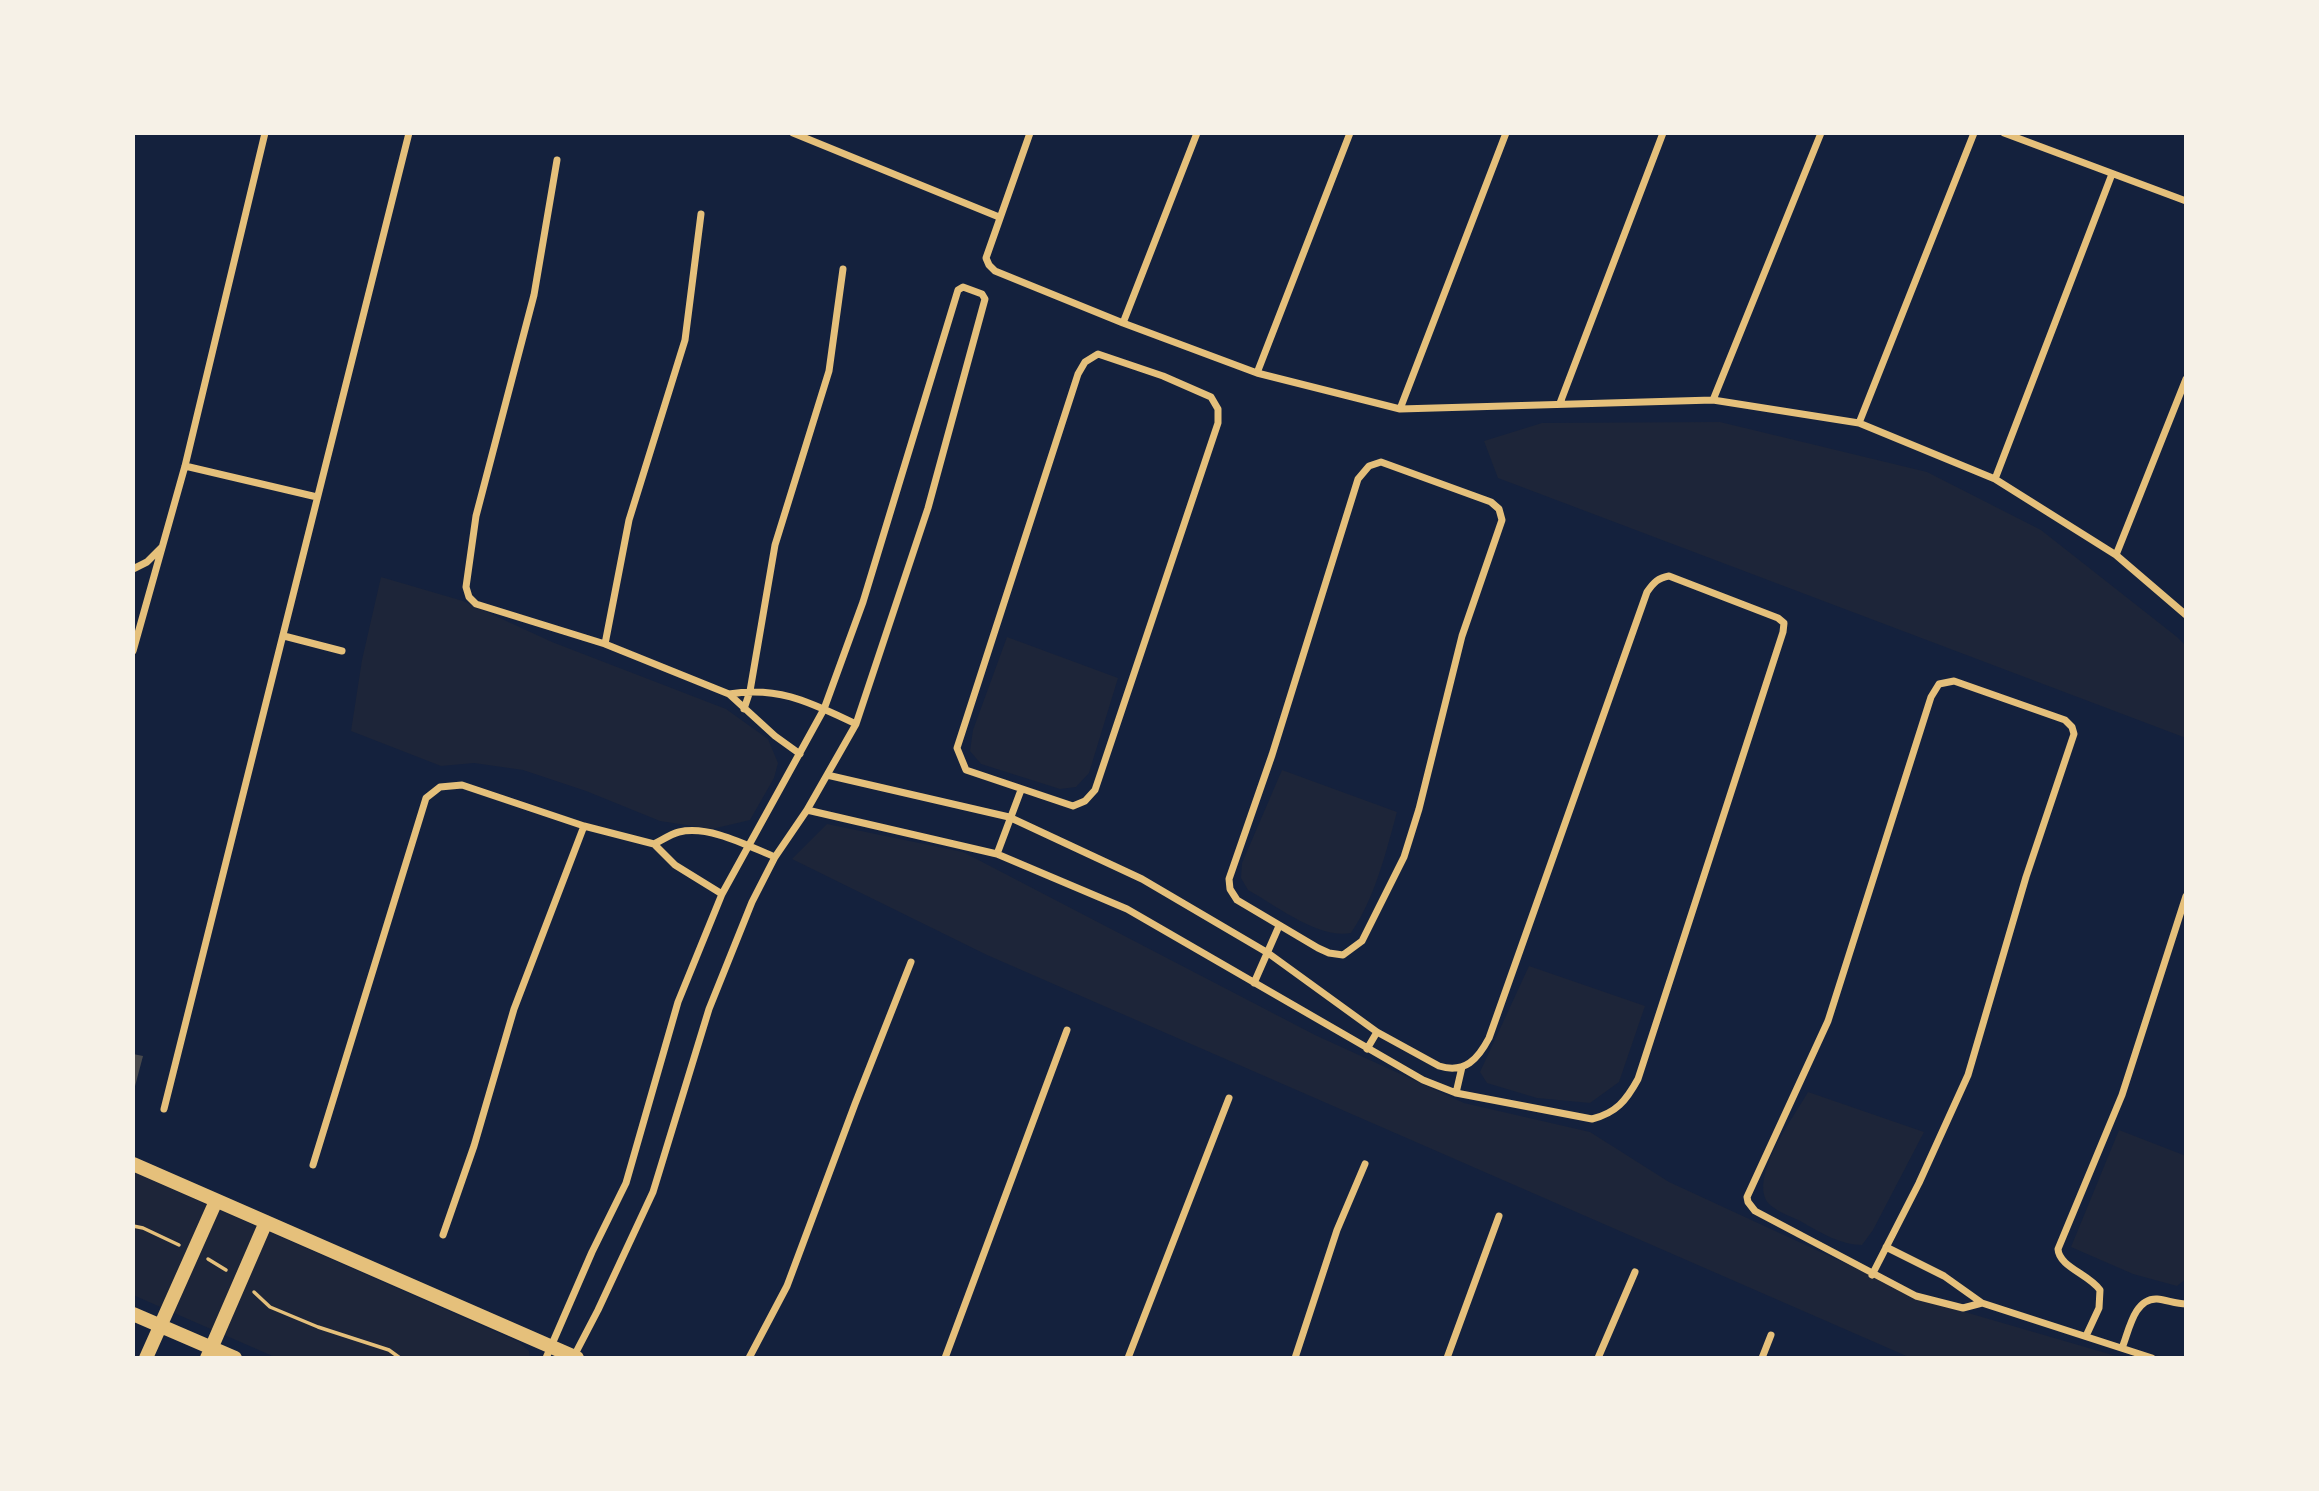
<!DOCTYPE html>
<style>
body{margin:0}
#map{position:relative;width:2319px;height:1491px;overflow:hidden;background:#14213d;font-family:Rubik,sans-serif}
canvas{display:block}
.frame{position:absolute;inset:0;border:135px solid #f6f1e7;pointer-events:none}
</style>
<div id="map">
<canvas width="2319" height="1491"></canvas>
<div class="frame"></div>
</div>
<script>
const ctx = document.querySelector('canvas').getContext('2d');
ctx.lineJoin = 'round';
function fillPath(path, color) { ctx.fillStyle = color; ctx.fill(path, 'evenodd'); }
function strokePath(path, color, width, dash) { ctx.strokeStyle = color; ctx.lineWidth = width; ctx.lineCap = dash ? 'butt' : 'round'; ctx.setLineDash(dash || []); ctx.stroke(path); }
fillPath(new Path2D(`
 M1720,422L1927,472L2041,530L2177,637L2186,646V738L1498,478L1484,441L1542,423Z
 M381,577L463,601L552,642L726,709L768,739L778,763L774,778L750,820L712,829L660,821L586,791L523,770L474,763L441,766L351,731L362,660Z
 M1007,637L1118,678L1089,773L1076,787L1060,789L981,764L970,751L973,730Z
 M1282,770L1397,812C1386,852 1375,898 1351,933C1318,939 1277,906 1248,890L1241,878L1242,863Z
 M827,824L963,852L1315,1035L1464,1103L1590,1132L1669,1182L1927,1301L2123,1358H1911L987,955L792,859Z
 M1529,966L1645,1006L1619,1082L1590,1103L1537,1098L1487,1083L1480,1072Z
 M1808,1092L1924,1132L1873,1230L1862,1245C1841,1245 1821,1233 1802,1222C1793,1217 1777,1212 1769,1204C1747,1179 1795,1115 1808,1092Z
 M2119,1130L2186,1156V1279L2177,1286L2133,1274L2071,1247Z
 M133,1172L519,1342L529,1351L530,1358H277L133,1295Z`), '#1d2539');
fillPath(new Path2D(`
 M133,1054L143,1056L134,1090H133Z`), '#48494c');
strokePath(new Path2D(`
 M133,1226L143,1228L179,1245
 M208,1259L226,1270
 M254,1292L270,1307L318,1327L389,1350L400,1358`), '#e5c07b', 3.5);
strokePath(new Path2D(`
 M793,133L999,217
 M1030,133L986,258L989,265L995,271L1123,323L1257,373L1400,409L1713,400L1859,423L1995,479L2116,555L2186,615
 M2004,133L2186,201
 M557,160L534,295L476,516L466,587L469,597L476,604L605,644L729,694L775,736L800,754
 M1123,323L1197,133
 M1098,354L1163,376L1211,397L1218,409V423L1095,790L1085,801L1073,806L966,770L957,748L1078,374L1085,362Z
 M1257,373L1350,133
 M1713,400L1821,133
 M1560,403L1663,133
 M1400,409L1506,133
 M1859,423L1974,133
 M1381,462L1491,502L1499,509L1502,520L1462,636L1419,809L1404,857L1362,941L1343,955L1329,953L1318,948L1237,900L1230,889L1229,879L1272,755L1358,479L1369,466Z
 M185,466L317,497
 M1995,479L2112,174
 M2116,555L2186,379
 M133,569L147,562L162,547
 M284,636L342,651
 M605,644L629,520L685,340L701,214
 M133,651L185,466L265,133
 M729,694C780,686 811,703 856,724
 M744,709L750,691L775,545L829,371L843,269
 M807,810L997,854L1127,909L1423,1080L1456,1093L1592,1119C1616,1113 1626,1101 1638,1079L1783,632L1784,623L1778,618L1669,576C1658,578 1654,582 1647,592L1489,1038C1478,1059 1465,1074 1439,1066L1377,1032L1268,953L1142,879L1009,817L827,775
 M654,844C662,840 671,834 679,832C710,825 748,846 775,857
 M997,854L1021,790
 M1254,983L1279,926
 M1367,1049L1377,1032
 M1456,1093L1462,1067
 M164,1109L409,133
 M313,1165L426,798L440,787L462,785L584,826L654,844L675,865L722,894
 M443,1235L474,1146L514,1009L584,826
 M1886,1247L1944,1276L1982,1303L2152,1358
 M1872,1275L1919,1183L1968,1075L2026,877L2074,734L2072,727L2065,720L1954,681L1939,684L1931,697L1828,1021L1747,1197L1748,1202L1755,1211L1916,1296L1963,1308L1982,1303
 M2086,1336L2099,1308L2100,1290C2089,1274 2059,1267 2058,1249L2122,1095L2186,896
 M2122,1348C2129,1331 2134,1298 2157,1299C2167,1300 2176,1304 2186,1304
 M546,1358L592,1252L626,1183L678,1002L722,894L824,709L863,602L958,290L963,287L982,294L985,299L928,508L856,724L807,810L775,857L752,902L709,1009L653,1192L598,1310L573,1358
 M749,1358L787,1286L855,1104L911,962
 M945,1358L1067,1030
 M1128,1358L1229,1098
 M1295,1358L1337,1230L1365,1164
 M1447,1358L1499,1216
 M1598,1358L1635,1272
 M1762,1358L1771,1335`), '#e5c07b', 7);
strokePath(new Path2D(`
 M133,1164L577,1358
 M133,1314L235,1358
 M146,1358L216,1201
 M207,1358L266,1222`), '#e5c07b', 14);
</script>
